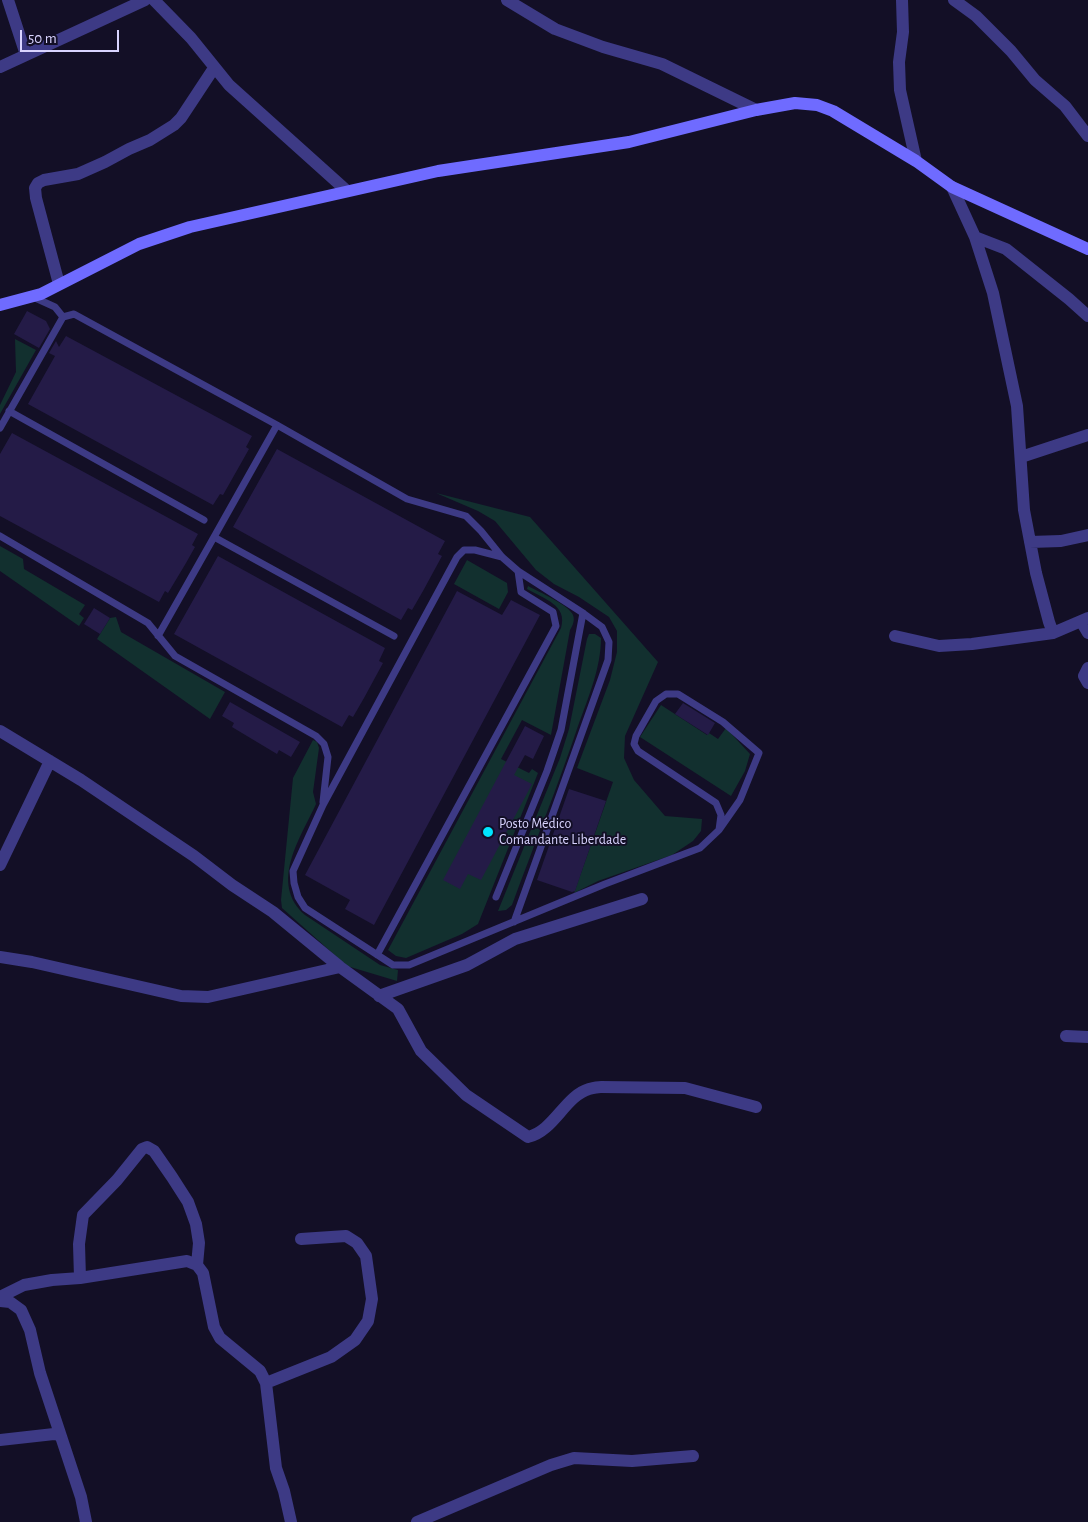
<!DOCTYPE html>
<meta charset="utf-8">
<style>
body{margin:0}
#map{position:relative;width:1088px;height:1522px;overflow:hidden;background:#130f26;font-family:"Alegreya Sans",sans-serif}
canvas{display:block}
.scale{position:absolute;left:20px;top:30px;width:99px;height:22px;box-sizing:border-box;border:2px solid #d9d4ff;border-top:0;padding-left:6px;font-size:15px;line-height:18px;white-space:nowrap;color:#d9d4ff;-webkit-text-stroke:4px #130f26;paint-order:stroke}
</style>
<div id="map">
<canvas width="1088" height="1522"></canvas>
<div class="scale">50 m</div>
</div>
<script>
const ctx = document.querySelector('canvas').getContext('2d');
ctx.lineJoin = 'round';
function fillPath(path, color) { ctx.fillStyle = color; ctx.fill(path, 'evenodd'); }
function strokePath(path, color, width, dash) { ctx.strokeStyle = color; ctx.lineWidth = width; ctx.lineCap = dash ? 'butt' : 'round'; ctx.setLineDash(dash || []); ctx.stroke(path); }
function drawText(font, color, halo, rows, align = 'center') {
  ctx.font = font + ' "Alegreya Sans",sans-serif'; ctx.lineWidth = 4; ctx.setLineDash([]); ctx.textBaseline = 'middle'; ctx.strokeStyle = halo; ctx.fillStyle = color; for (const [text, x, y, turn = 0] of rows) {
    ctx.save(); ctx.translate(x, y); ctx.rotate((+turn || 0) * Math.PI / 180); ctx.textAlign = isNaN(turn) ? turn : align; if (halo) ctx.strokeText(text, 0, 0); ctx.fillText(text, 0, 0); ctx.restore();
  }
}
fillPath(new Path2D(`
 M15,339L36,350L0,414V405L16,372Z
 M436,493L530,517L658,662L625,736L624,758L634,780L665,816L702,819L701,831L693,841L672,855L598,881L574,893L613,782L577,768L610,680L617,652V631L609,617L579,597L554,584L536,570L495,521L478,511Z
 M0,546L23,559L24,569L85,605L79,614L84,618L79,626L0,571Z
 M467,560L507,583L508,592L499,609L454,584Z
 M528,586C539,592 569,605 573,615C575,620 573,625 570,630L551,735L522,720L501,759L529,773L532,769L538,773L478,924L462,934L406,958L396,956L388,950L561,628C568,605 544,599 527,589Z
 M116,617L121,632L225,692L210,719L97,639L110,618Z
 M589,634H595L601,638C601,668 588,698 578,726C558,786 534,845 512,905L506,910L498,911L560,758L569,729L587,639Z
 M661,705L707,735L709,733L718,739L726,728L750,754L745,771L731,796L640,737Z
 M313,740L317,742L319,748L313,792L316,804C300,839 269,883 305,915L380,965L398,970L397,981L347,966L282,908L281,900L293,778Z`), '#12302f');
fillPath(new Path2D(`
 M27,311L46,321L50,329L39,348L14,334Z
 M66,336L252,436L246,447L249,449L240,465L223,495L220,494L213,505L28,404L55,356L49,353L56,341L59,347Z
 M12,433L198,534L192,545L195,547L186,563L168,593L165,591L159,602L0,516V454Z
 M277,449L445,541L438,554L442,556L423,591L412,610L408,608L401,620L233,527Z
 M218,556L385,648L379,661L383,663L364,698L353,717L349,715L342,727L174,634Z
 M457,591L502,615L511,600L540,615L374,925L345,909L350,900L305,875Z
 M94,608L110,618L100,634L84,624Z
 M230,702L300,742L291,757L279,750L277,754L232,727L234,723L222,716Z
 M683,703L715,723L708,735L675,714Z
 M525,726L544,736L533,759L525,755L514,775L532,784L481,880L468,874L460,889L443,880Z
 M569,789L606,801L575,891L572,892L537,880Z`), '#241b47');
strokePath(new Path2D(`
 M63,317L74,314L277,425L407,499L466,516L481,531L502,557L518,571L583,613L602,627L609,642L608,660L514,922
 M9,411L204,520
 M0,428L63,317L55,307L33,297
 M0,536L148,623L175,656L316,736L324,744L328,757L323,802
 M214,537L277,425
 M502,557L475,550H464L457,557L323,805L293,871L294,883L298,897L305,908L393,965H409L605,884L700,848L719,830
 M158,636L214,537L394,636
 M666,694H678L723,722L759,753L740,800L719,830L721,815L716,803L638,751L634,744L636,736L656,701Z
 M496,897L547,771L561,730L583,613
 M377,955L556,626L553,612L521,592L518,571`), '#3d3a85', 7);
strokePath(new Path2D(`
 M8,0L26,55
 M154,0L191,38L229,85L347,191
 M507,0L555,29L603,47L662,64L756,110
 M902,0L903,32L899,62L900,90L916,161
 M954,0L976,16L1011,51L1035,80L1065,106L1088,136
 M0,67L145,0
 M952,187L975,237L993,293L1017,406L1024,510L1036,573L1049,622L1053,633
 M975,237L1006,249L1069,299L1088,316
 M59,284L36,198L35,188L38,183L44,180L78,174L105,162L129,149L150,140L174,125L181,118L214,68
 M1021,457L1088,435
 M1030,542L1061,541L1088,535
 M1081,621L1088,633
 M895,636L939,646L972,644L1053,633L1088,618
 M1088,668L1084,676L1088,683
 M0,731L81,780L194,856L232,885L273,912L340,967L398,1009L421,1051L466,1095L528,1137C554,1131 565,1096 589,1089C593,1088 597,1087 601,1087L685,1088L756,1107
 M0,865L50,761
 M0,957L32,962L181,996L208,997L340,967
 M379,996L467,965L515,939L642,899
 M1066,1036L1088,1037
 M80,1278L79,1244L83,1215L117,1180L142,1149L147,1147L154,1151L172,1177L188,1202L196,1224L199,1243L197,1265L203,1273L214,1327L220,1338L260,1371L266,1383L276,1468L284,1491L291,1522
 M0,1297L24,1285L52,1280L80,1278L187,1261L197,1265
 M0,1301L10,1302L21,1310L30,1330L40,1373L81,1497L86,1522
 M266,1383L331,1357L355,1340L368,1321L372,1299L366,1256L357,1243L346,1236L301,1239
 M0,1440L54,1434L60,1435
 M417,1522L551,1465L574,1458L632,1461L693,1456`), '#3d3a85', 12);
strokePath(new Path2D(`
 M0,305L41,294L139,244L190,227L438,171L629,142L756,110L795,103L817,105L833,111L916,161L952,187L1088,249`), '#6f6bff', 12);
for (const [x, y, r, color] of [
 [488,832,6,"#00e5ff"]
]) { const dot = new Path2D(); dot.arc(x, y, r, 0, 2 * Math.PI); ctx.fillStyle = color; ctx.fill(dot); strokePath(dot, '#130f26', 2); }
drawText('14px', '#d9d4ff', '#130f26', [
 ["Posto Médico",499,824],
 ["Comandante Liberdade",499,840]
], 'left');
</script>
